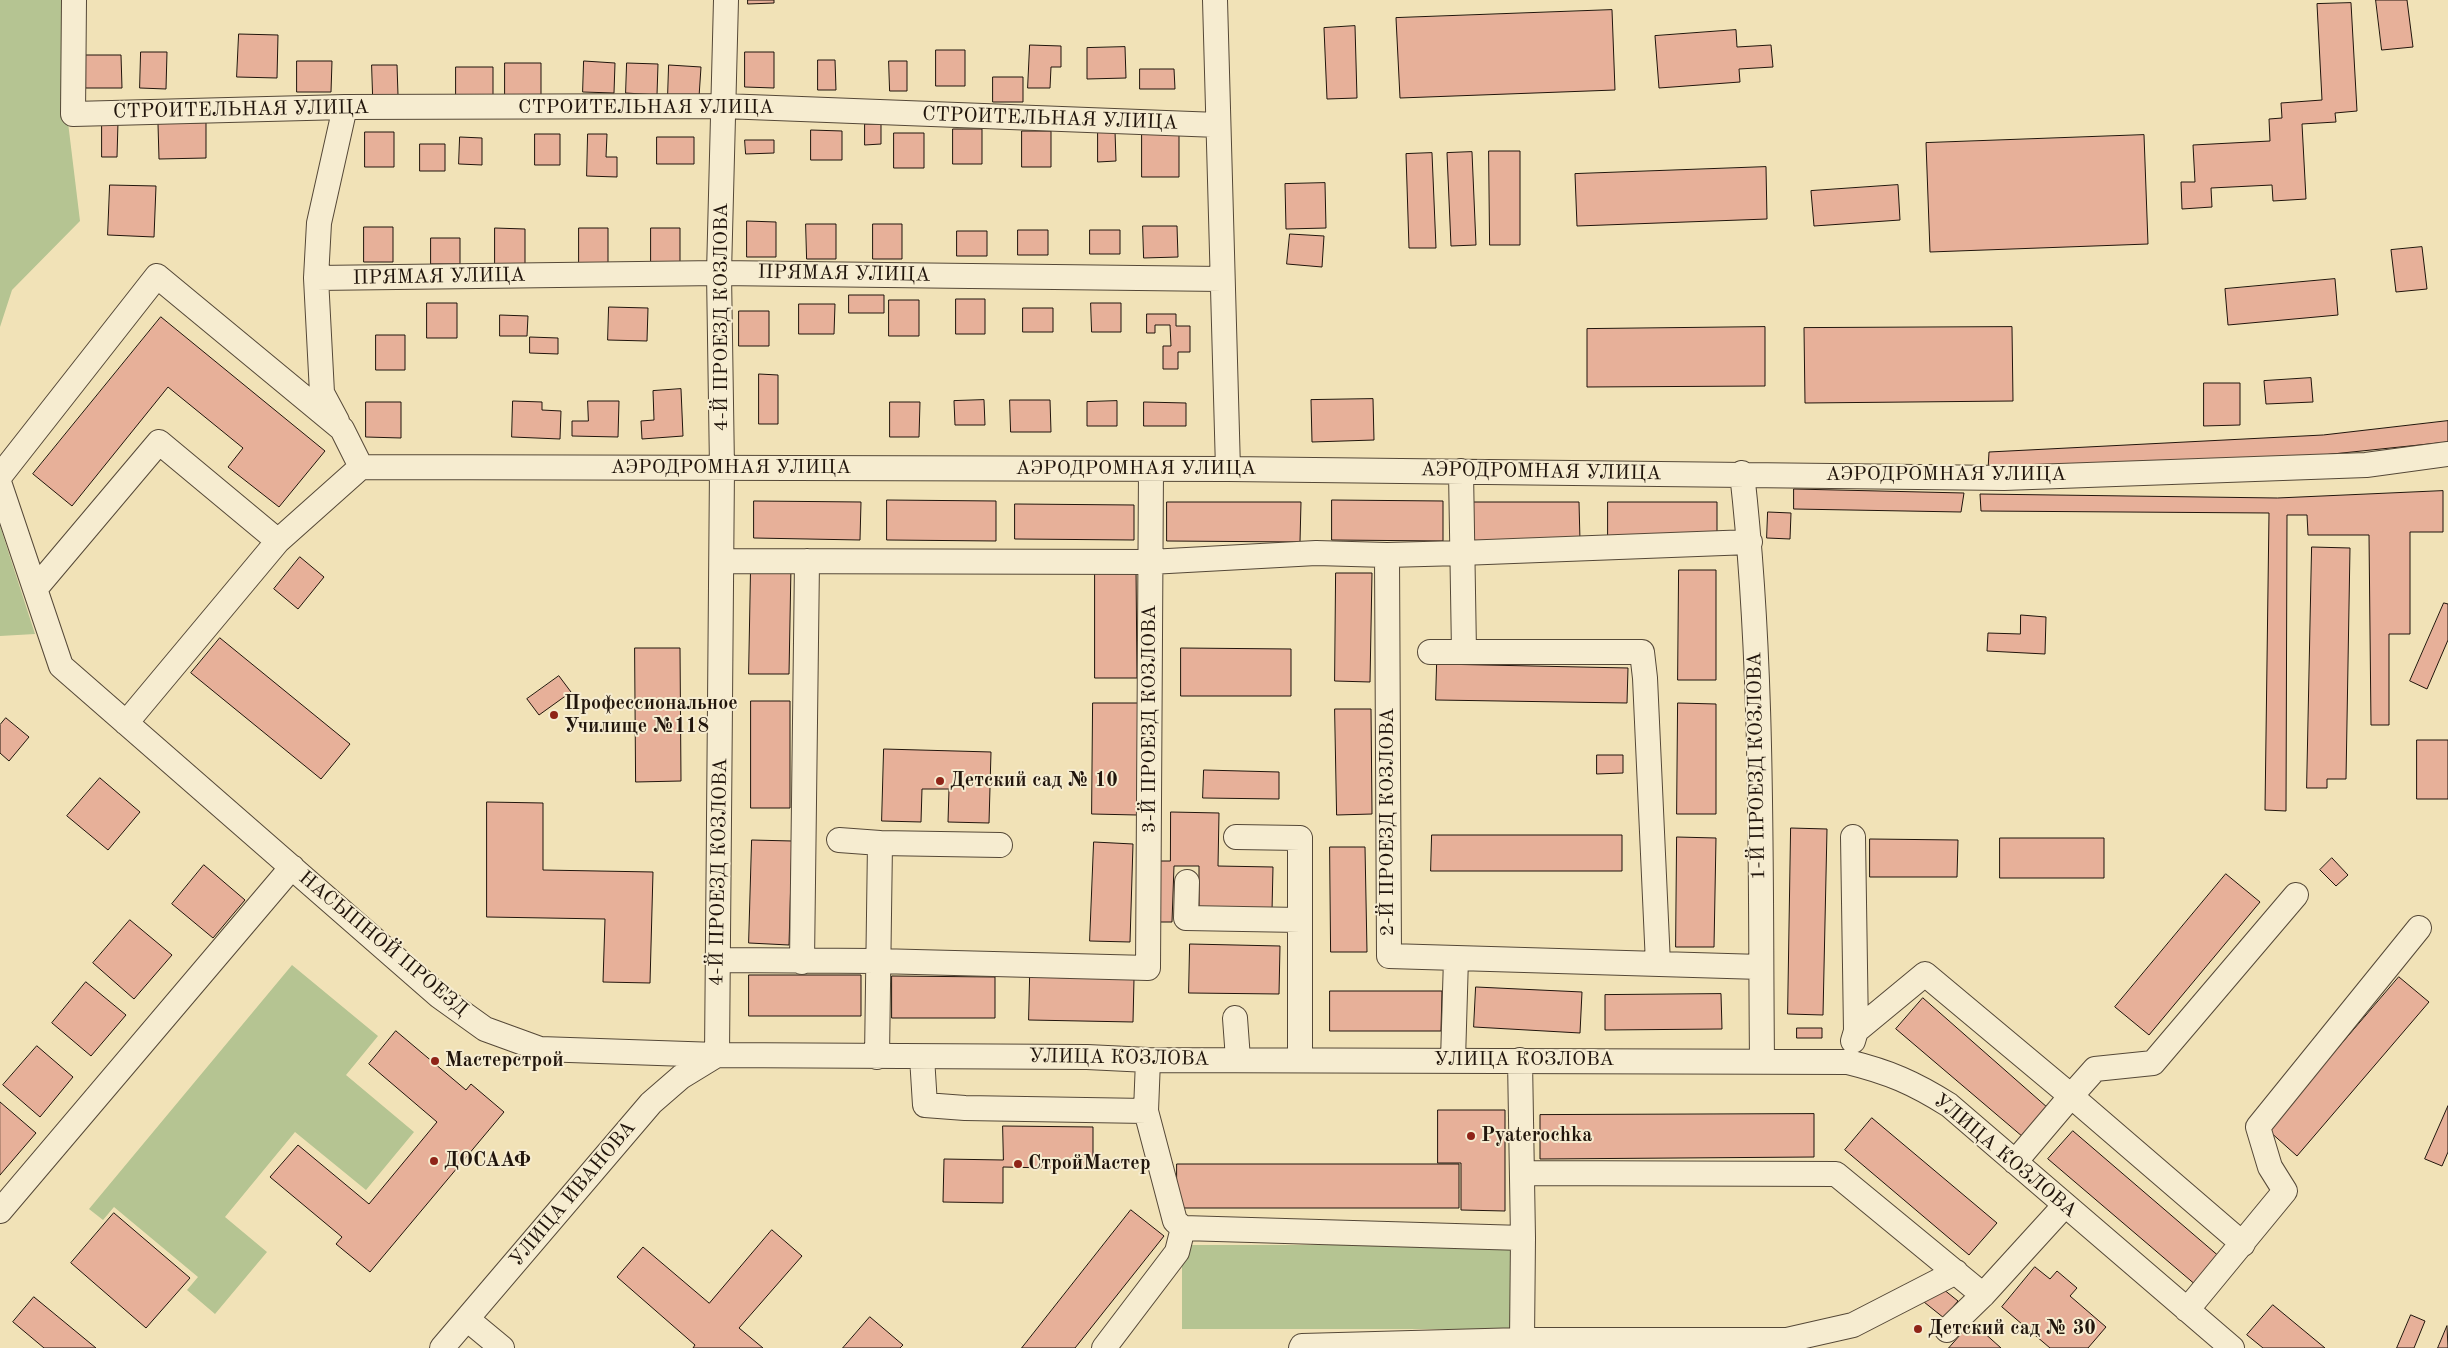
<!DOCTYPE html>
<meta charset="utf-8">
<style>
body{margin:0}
canvas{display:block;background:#f1e2b7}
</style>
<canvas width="2448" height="1348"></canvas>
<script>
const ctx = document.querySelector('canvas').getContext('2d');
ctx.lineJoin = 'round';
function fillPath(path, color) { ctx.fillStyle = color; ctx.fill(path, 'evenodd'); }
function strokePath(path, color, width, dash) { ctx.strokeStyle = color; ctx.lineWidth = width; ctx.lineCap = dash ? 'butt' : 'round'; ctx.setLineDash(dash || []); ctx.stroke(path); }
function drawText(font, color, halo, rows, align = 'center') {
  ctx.font = font + ' "Old Standard TT",serif'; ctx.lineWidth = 4; ctx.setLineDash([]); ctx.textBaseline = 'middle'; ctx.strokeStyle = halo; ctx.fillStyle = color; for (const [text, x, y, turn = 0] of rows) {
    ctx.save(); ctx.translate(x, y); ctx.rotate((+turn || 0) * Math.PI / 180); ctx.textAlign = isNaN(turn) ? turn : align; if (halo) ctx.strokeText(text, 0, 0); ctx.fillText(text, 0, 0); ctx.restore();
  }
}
fillPath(new Path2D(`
 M0,0H64L62,73L80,221L12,290L0,327Z
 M0,526L35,634L0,636Z
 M292,965L378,1036L346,1075L414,1132L366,1190L295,1132L225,1217L267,1252L215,1314L187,1290L198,1277L114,1207L103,1220L89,1209Z
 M1182,1245H1512V1329H1182Z`), '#b5c492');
const building = new Path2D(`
 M748,0H774V3L748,4Z
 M2376,0H2407L2413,47L2382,50Z
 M2351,3L2357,111L2335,113L2336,122L2302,124L2306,199L2273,201L2272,185L2211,188L2212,207L2182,209L2181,182H2195L2193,145L2270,141L2269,119L2282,118L2281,103L2322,100L2317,4Z
 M1612,10L1615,90L1400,98L1396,18Z
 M1355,26L1357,98L1327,99L1324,28Z
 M1736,30L1737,47L1771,45L1773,67L1739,69L1740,82L1659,88L1655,36Z
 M239,34L278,35L277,78L237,77Z
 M1030,45L1061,46V67H1051L1050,88H1028Z
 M1125,47L1126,78L1087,79V48Z
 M936,50H965V86H936Z
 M141,52H167L166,89L140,88Z
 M745,52H774V88L745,87Z
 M86,55H121L122,88H86Z
 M818,60H835L836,90H818Z
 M297,61H332L331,92H297Z
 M584,61L615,63L614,93L583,92Z
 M889,61H907V91H890Z
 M505,63H541V95H505Z
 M627,63L658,64L657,95L626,93Z
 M372,65H397L398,95L373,96Z
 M669,65L701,67L699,97L668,96Z
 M456,67H493V99L456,98Z
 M1140,69H1174L1175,89H1140Z
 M993,77H1023V102H993Z
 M102,121L118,122L117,157H102Z
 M206,123V158L159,159L158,124Z
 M865,124H881V144L865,145Z
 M953,129H982V164H953Z
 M811,130L842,131V160H811Z
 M1022,131H1051V167H1022Z
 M1098,131H1115L1116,161L1098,162Z
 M365,132H394V167H365Z
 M894,133H924V168H894Z
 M535,134H560V165H535Z
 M588,134H607L606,157H617V177L587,176Z
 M1142,134H1179V177H1142Z
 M2144,135L2148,244L1930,252L1926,143Z
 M460,137L482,138V165L459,164Z
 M657,137H694V164H657Z
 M745,140H774V153L746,154Z
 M420,144H445V171H420Z
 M1489,151H1520V245H1490Z
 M1472,152L1476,245L1451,246L1447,153Z
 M1432,153L1436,248H1409L1406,154Z
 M1766,167L1767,219L1577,226L1575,174Z
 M1325,183L1326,228L1286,229L1285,184Z
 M110,185L156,186L154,237L108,235Z
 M1898,185L1900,220L1814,226L1811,191Z
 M747,221L776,222V257H747Z
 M806,224H836V259H807Z
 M873,224H902V259H873Z
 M1143,226H1177L1178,257L1144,258Z
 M364,227H393V262H364Z
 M495,228L525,229V264H495Z
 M579,228H608V263H579Z
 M651,228H680V263H651Z
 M1018,230H1048V255H1018Z
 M1090,230H1120V254H1090Z
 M957,231H987V256H957Z
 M1290,234L1324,236L1322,267L1287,264Z
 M431,238H460V264H431Z
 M2422,247L2427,289L2396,292L2391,250Z
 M2335,279L2338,315L2228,325L2225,289Z
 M849,295H884V313H849Z
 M956,299H985V334H956Z
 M889,300H919V336H889Z
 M427,303H457V338H427Z
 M1091,303H1121V332H1092Z
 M799,304H835L834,334H799Z
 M609,307L648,308L647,341L608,340Z
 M1023,308H1053V332H1023Z
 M739,311H769V346H739Z
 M1147,314H1176V326H1190V352H1178V369H1163V346H1171L1170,325H1155V333H1147Z
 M500,315L528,316L527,336H500Z
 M161,317L325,451L279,507L228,467L243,448L168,387L72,506L33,474Z
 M1765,327V386L1587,387V329Z
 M2012,327L2013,401L1805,403L1804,328Z
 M376,335H405V370H376Z
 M530,337L558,338V354L530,353Z
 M759,374L778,375V424H759Z
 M2311,378L2313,402L2266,404L2264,381Z
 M2204,383H2240V425L2204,426Z
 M681,389L683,436L642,439L641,421L654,420L653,391Z
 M1373,399L1374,440L1312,442L1311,400Z
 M984,400L985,425H955L954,401Z
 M1010,400H1050L1051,432H1011Z
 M513,401L542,402V410L561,411L560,439L512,437Z
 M588,401H619L618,437L572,436V421H588Z
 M1117,401V426H1087V402Z
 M366,402H401V438L366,437Z
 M890,402H920L919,437H890Z
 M1144,402L1186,403V426H1144Z
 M2448,421V442L2323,455L1988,470L1989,452L2323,435Z
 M1794,489L1964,493L1961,512L1794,509Z
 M2443,491V532H2410V634H2389V725H2371L2369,535H2308L2307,515H2287L2286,811L2265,810L2269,513L1981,511L1980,494L2277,498Z
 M887,500L996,501V541L887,540Z
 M1332,500L1443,501V541L1332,540Z
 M754,501L861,502L860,540L754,538Z
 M1167,502H1301L1300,542L1167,541Z
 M1469,502H1579L1580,541H1469Z
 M1608,502H1717V540H1608Z
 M1015,504L1134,505V540L1015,539Z
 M1768,512L1791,513L1790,539L1767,538Z
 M2312,547L2350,548L2346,779H2327V788H2307Z
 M300,557L324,577L298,609L274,589Z
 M751,566H791L789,674H749Z
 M1095,568H1136L1137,678H1095Z
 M1679,570H1716V680H1678Z
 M1336,573H1372L1370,682L1335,681Z
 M2444,603L2448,604V640L2427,689L2410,681Z
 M2021,615L2046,617L2045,654L1987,651L1988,633L2020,634Z
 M220,638L350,744L321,779L191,673Z
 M635,648H680L681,781L636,782Z
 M1181,648L1291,649V696H1181Z
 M1437,664L1628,668L1627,703L1436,700Z
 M559,676L571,692L539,715L527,699Z
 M751,701H790V808H751Z
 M1093,703H1138L1137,815L1092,814Z
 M1678,703L1716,704V814H1677Z
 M1335,709H1371L1372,814L1337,815Z
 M6,718L29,737L9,761L0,753V725Z
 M2417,740H2448V799H2417Z
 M884,749L991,752L989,823L948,822L949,789H922L921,822L882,821Z
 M1597,755H1623V773L1597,774Z
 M1204,770L1279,772V799L1203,798Z
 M100,778L140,812L108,850L67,816Z
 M487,802L543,803V870L653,872L650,983L603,982L605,919L487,917Z
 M1171,812L1219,813L1218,866L1273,867L1272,911L1199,910V866H1174L1172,922H1160V861H1170Z
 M1791,828L1827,829L1823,1015L1788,1014Z
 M1432,835H1622V871H1431Z
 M1677,837L1716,838L1714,947H1676Z
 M2000,838H2104V878H2000Z
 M1870,839L1958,840L1957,877H1870Z
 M752,840L792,841L789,945L749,943Z
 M1094,842L1133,844L1130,942L1090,941Z
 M1330,847H1365L1367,952H1331Z
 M2332,858L2348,875L2336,886L2320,870Z
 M204,865L245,900L213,938L172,904Z
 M2226,874L2260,902L2149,1035L2115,1007Z
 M130,920L172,955L134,999L93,963Z
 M1190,944L1280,946L1279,994L1189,993Z
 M749,975H861V1016H749Z
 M892,976L995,977V1018H892Z
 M1030,977L1134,979L1133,1022L1029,1020Z
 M2399,977L2429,1002L2297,1156L2268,1130Z
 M86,982L126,1015L91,1056L52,1023Z
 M1476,987L1582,992L1580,1033L1474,1027Z
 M1330,991H1442L1441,1031H1330Z
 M1721,994L1722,1029L1605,1030V995Z
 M1923,998L2048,1108L2023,1137L1896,1029Z
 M1797,1028H1822V1038H1797Z
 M396,1031L466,1090L471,1084L504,1112L370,1272L336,1244L342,1237L270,1177L298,1145L369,1204L437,1122L369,1064Z
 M37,1046L73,1077L40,1117L3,1085Z
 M0,1102L36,1133L0,1175Z
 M2448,1106V1152L2442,1166L2425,1159Z
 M1438,1110H1505V1211L1461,1210V1163H1438Z
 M1814,1114V1157L1540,1159V1115Z
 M1872,1118L1997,1223L1969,1255L1845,1150Z
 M1003,1126L1093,1127V1169L1003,1167V1203L943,1202L944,1159L1003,1160Z
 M2073,1131L2221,1258L2197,1286L2048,1159Z
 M1177,1164H1459V1208H1177Z
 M1131,1210L1164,1236L1075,1348H1022Z
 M114,1213L190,1278L146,1328L71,1263Z
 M772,1230L802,1256L739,1328L763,1348H693L695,1345L617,1277L643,1247L709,1303Z
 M2035,1267L2050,1279L2057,1271L2077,1288L2070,1296L2106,1327L2088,1348H2050L2002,1307Z
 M1938,1285L1958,1301L1944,1318L1924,1302Z
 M34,1297L96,1348H44L13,1322Z
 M2273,1305L2325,1348H2263L2247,1335Z
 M2411,1315L2425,1321L2414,1348H2397Z
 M870,1317L903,1345L900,1348H843Z
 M1972,1322L2001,1348H1949Z
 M2447,1326L2448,1348H2438Z`);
fillPath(building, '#e7b099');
strokePath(building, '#21150c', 1);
const minor = new Path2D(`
 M74,0L73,114L345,107L723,106L1218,125
 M1215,0L1228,469
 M316,278L719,273L1222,279
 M337,421L322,393L316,278L319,223L345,107
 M1461,471L1464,652
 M1742,473C1764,668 1760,865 1762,1060
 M0,476L157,276L342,429L361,467L1228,469L2004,478L2366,465L2448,454
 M0,485L61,666L439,996L485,1029L540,1049L717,1055L1087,1057L1148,1060L1848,1062C1889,1072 1914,1083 1949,1105L2232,1348
 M1387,555L1389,956L1761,967
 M722,561L1150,562L1316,553L1387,555L1461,553L1750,542
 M35,589L159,442L278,541
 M1430,652H1642L1645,678L1658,964
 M126,723L278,541L361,467
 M1236,837L1300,838V1059
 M839,840L880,843
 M1187,882L1186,918L1300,920
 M719,960L877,961L1148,968L1151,470
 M802,962L807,561
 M1235,1018L1238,1059
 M1856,1031L1925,974L2071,1096L2095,1069L2153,1063L2296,895
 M1853,1041L1856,1031L1853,837
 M717,1055L722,468L719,273L726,0
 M877,1057L880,843L1000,845
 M922,1057L925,1105L965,1108L1146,1111
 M1148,1060L1146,1111L1175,1221L1183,1228L1523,1238L1520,1060
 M1453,1060L1456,958
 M2015,1162L2071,1096L2243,1244
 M1522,1173L1836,1174L1983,1295
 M0,1211L292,867
 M2187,1310L2285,1191L2270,1167L2258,1127L2419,928
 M467,1319L502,1348
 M1947,1330L1983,1295L2065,1205
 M1522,1340H1787L1853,1325L1956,1272
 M442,1348L651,1103L681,1077L717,1055
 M1104,1348L1177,1252L1183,1228
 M1301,1348L1302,1346L1522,1340L1523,1238`);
strokePath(minor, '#554837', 26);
strokePath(minor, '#f6ecd0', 24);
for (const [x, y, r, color] of [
 [554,715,5,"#8f2418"],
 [940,781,5,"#8f2418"],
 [435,1061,5,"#8f2418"],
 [1471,1136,5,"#8f2418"],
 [434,1161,5,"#8f2418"],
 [1018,1164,5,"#8f2418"],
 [1918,1329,5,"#8f2418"]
]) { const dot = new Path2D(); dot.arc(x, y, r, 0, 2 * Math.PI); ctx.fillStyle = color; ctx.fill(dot); strokePath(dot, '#f6ecd0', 2); }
drawText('20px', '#21150c', '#f6ecd0', [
 ["СТРОИТЕЛЬНАЯ УЛИЦА",646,108],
 ["СТРОИТЕЛЬНАЯ УЛИЦА",241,110,-1],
 ["СТРОИТЕЛЬНАЯ УЛИЦА",1050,119,2],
 ["ПРЯМАЯ УЛИЦА",844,274,1],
 ["ПРЯМАЯ УЛИЦА",439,277,-1],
 ["4-Й ПРОЕЗД КОЗЛОВА",722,317,-90],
 ["АЭРОДРОМНАЯ УЛИЦА",731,468],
 ["АЭРОДРОМНАЯ УЛИЦА",1136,469],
 ["АЭРОДРОМНАЯ УЛИЦА",1541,472,1],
 ["АЭРОДРОМНАЯ УЛИЦА",1946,475],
 ["3-Й ПРОЕЗД КОЗЛОВА",1150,719,-90],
 ["1-Й ПРОЕЗД КОЗЛОВА",1757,766,-91],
 ["2-Й ПРОЕЗД КОЗЛОВА",1388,822,-90],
 ["4-Й ПРОЕЗД КОЗЛОВА",719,872,-89],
 ["НАСЫПНОЙ ПРОЕЗД",383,944,40],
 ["УЛИЦА КОЗЛОВА",1119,1058,1],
 ["УЛИЦА КОЗЛОВА",1524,1060],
 ["УЛИЦА КОЗЛОВА",2005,1156,40],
 ["УЛИЦА ИВАНОВА",573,1194,-50]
]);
drawText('bold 20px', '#21150c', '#f6ecd0', [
 ["Профессиональное",564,704],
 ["Училище №118",564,727],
 ["Детский сад № 10",950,781],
 ["Мастерстрой",445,1061],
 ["Pyaterochka",1481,1136],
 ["ДОСААФ",444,1161],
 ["СтройМастер",1028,1164],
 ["Детский сад № 30",1928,1329]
], 'left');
</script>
